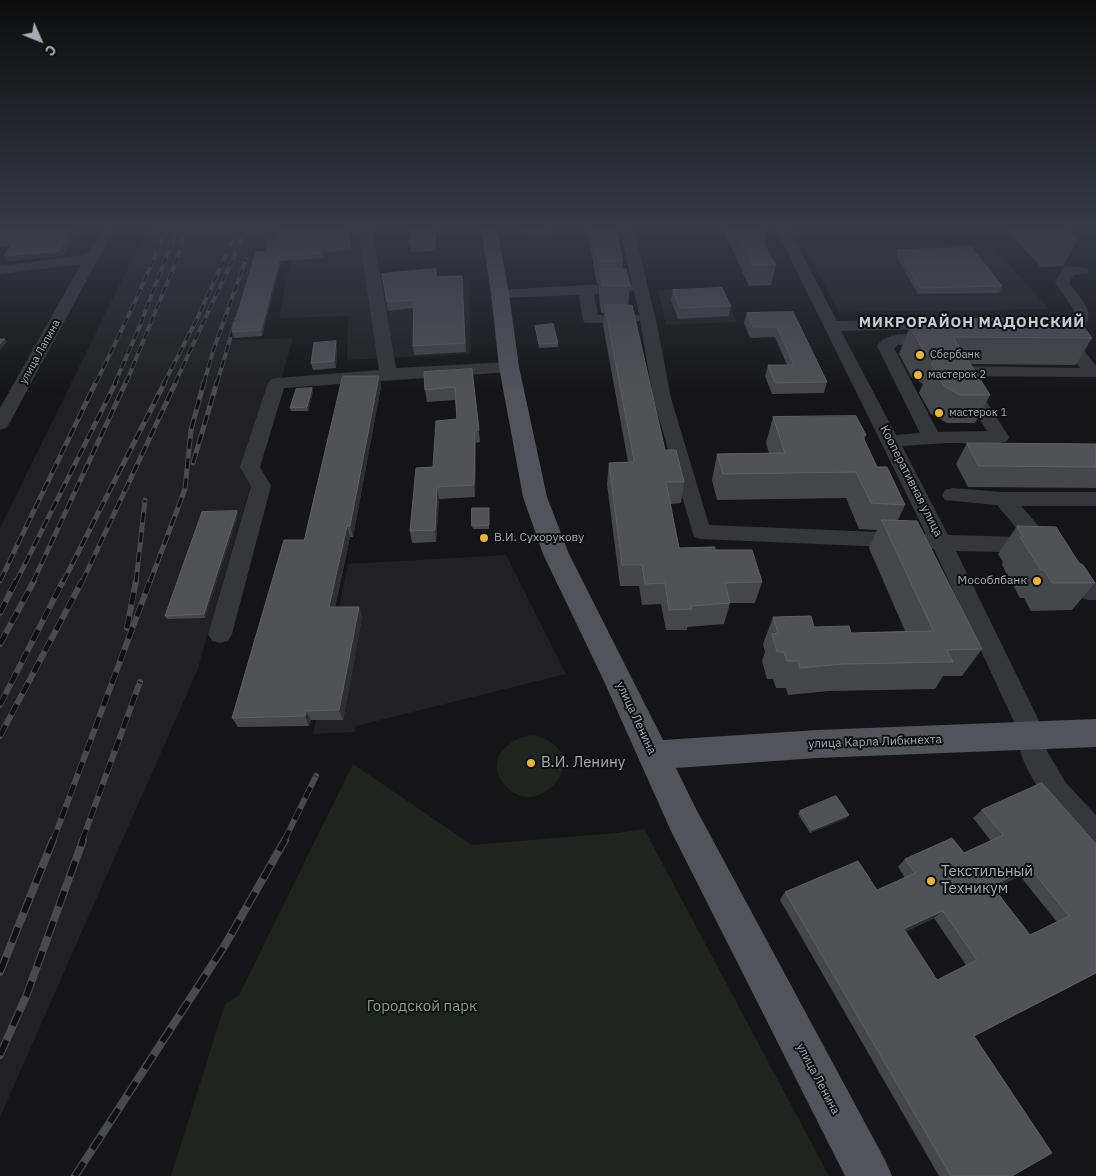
<!DOCTYPE html>
<meta charset="utf-8">
<style>
body{margin:0}
#map{position:relative;width:1096px;height:1176px;overflow:hidden;background:#151517;font-family:"IBM Plex Sans",sans-serif}
canvas{display:block}
.north{position:absolute;left:15px;top:15px;width:50px;height:50px;-webkit-text-stroke:4px #101012;paint-order:stroke;rotate:134deg;font-size:14px;font-weight:700;line-height:20px;text-align:center;color:#a7abb7}
.north::after{content:'';display:block;margin:auto;width:18px;height:22px;background:#a7abb7;clip-path:polygon(50% 0,100% 100%,50% 72%,0 100%)}
</style>
<div id="map">
<canvas width="1096" height="1176"></canvas>
<div class="north">С</div>
</div>
<script>
const ctx = document.querySelector('canvas').getContext('2d');
ctx.lineJoin = 'round';
function fillPath(path, color) { ctx.fillStyle = color; ctx.fill(path, 'evenodd'); }
function strokePath(path, color, width, dash) { ctx.strokeStyle = color; ctx.lineWidth = width; ctx.lineCap = dash ? 'butt' : 'round'; ctx.setLineDash(dash || []); ctx.stroke(path); }
function drawText(font, color, halo, rows, align = 'center') {
  ctx.font = font + ' "IBM Plex Sans",sans-serif'; ctx.lineWidth = 4; ctx.setLineDash([]); ctx.textBaseline = 'middle'; ctx.strokeStyle = halo; ctx.fillStyle = color; for (const [text, x, y, turn = 0] of rows) {
    ctx.save(); ctx.translate(x, y); ctx.rotate((+turn || 0) * Math.PI / 180); ctx.textAlign = isNaN(turn) ? turn : align; if (halo) ctx.strokeText(text, 0, 0); ctx.fillText(text, 0, 0); ctx.restore();
  }
}
fillPath(new Path2D(`
 M147,229H258L248,259H256L232,340L293,338L197,671L0,1117V528Z
 M260,229H373L380,278L393,276L406,282L469,280L471,354L347,360L348,316L279,318L292,254H252Z
 M990,244L1049,309L839,312L803,246Z
 M721,288L737,322L666,325L658,290Z
 M506,555L566,674L356,726L355,732L313,734L348,564Z`), '#212124');
fillPath(new Path2D(`
 M534,735C601,753 537,826 504,784C484,759 510,737 534,735Z
 M353,764L472,845L617,833L644,829L829,1176H171L225,1004L239,995Z`), '#1d251e');
fillPath(new Path2D(`
 M103,229H116L98,259L9,424L6,428L0,430V408L81,264L0,274V266L86,255Z
 M358,229H372L396,368L509,362L515,363L517,367L515,371L509,372L284,388L260,467L271,486L232,634L228,641L220,643L212,641L208,634L251,486L240,467L268,383L271,379L277,378L379,370Z
 M620,229H634L658,330L671,398L709,525L926,534L776,229H789L837,321L921,319L927,321L929,324L927,327L921,329L841,331L896,435L920,433L877,346C888,329 917,335 934,335L940,337L942,340L940,343L898,345L894,348L938,432L987,431L958,384L961,380L967,379L973,380L1009,437L1007,441L1000,443H948L902,446L948,535L1024,537L997,505L945,500L942,495L945,490L952,488L1003,492H1096V506H1021L1051,540L1054,545L1051,550L1043,553L956,551L1046,735L1047,751L1066,783L1096,815V850C1071,840 1030,781 1021,754C1019,748 1020,741 1020,735L934,549L701,539L694,537L653,398L640,320L634,323H585L583,320L579,295L500,298L495,297L493,294L495,291L500,290L586,285L632,284ZM634,291L639,315H598L594,294Z
 M1069,266L1087,268L1089,271L1087,274L1074,275L1069,282C1078,298 1096,308 1085,326L1051,329L1045,327L1043,324L1045,321L1074,317V310L1055,282L1064,267Z
 M1058,334L1073,336L1096,366V377L958,376L952,375L950,371L952,367L958,366L1080,368L1062,344L1052,342L1050,339L1052,336Z
 M1062,568L1070,570C1076,580 1084,582 1096,582V600H1088L1059,590L1051,576L1054,570Z`), '#36373c');
fillPath(new Path2D(`
 M481,229H497L509,294L519,367L547,497L569,554L663,740L817,730L1096,719V747L817,758L676,768L695,807L885,1160L892,1176H845L671,831L603,679L543,554L523,497L499,367L491,294Z`), '#52545b');
const railFar3 = new Path2D(`
 M96,383L134,304L167,229
 M115,383L139,328L177,229
 M126,383L177,259L185,229
 M164,383L197,319L238,229
 M175,383L247,229
 M204,383L213,351L246,259
 M217,383L236,319`);
const railFar2 = new Path2D(`
 M193,463L217,382
 M0,581L96,382
 M16,582L116,382
 M33,582L126,382
 M63,582L165,382
 M82,582L176,382
 M136,582L145,500
 M150,582L185,489L191,430L204,382`);
const railFar1 = new Path2D(`
 M0,613L16,581
 M127,628L136,581
 M0,644L34,581
 M0,705L63,581
 M0,736L82,581
 M53,841L150,581
 M82,841L140,682
 M284,841L316,776`);
const rail = new Path2D(`
 M0,972L53,840
 M0,1055L27,994L83,840
 M75,1176L225,945L285,840`);
strokePath(railFar3, '#494b51', 4);
strokePath(railFar2, '#494b51', 5);
strokePath(railFar1, '#494b51', 6);
strokePath(rail, '#494b51', 8);
strokePath(railFar3, '#101012', 2.5, [8]);
strokePath(railFar2, '#101012', 3, [10]);
strokePath(railFar1, '#101012', 4.5, [12]);
strokePath(rail, '#101012', 5.5, [16]);
fillPath(new Path2D(`
 M0,229L75,233L62,256L7,261L11,246H0Z
 M348,229L351,250L324,252L323,258L281,261L262,336L234,338L232,332L267,252Z
 M436,229V251L411,252L409,244Z
 M518,229H551V234L531,235V232H518Z
 M587,229H616L623,261L622,269L630,286L628,305L665,450L684,482L681,503L670,504L679,548L715,550L762,582L755,603H730L724,624L687,627V630H666L661,604L642,605L639,586H620L607,484L609,463L628,462L603,325L604,313H601L599,296V284H597Z
 M723,229H762L766,237L764,244L776,265L771,285L749,286Z
 M1006,229H1066L1077,240L1063,266L1041,267Z
 M898,250L1002,286L999,293L918,294L896,256Z
 M436,269L437,277L462,276L466,352L414,355L413,346V308L388,311L382,274Z
 M673,290L731,306L729,316L678,319L671,300Z
 M793,312L827,382L824,393L772,394L765,376L768,365H787L775,337L750,338L744,323L747,313Z
 M943,324L1092,338L1076,365L971,364L990,395L975,423H947L931,414L919,393L923,384L912,378L899,354L910,326Z
 M535,326L558,343V347L539,348Z
 M337,348L336,368L313,370L311,363Z
 M472,369L480,442L476,443L475,497L439,499L436,542L412,543L410,531L433,467L457,419L455,400L427,402L425,390Z
 M379,376L381,386L353,537H350L335,607H359L362,617L343,720H311L309,726L238,727L232,718Z
 M313,392L308,411H291L290,408Z
 M773,417L866,435L864,440L877,467L905,505L898,520L982,649L962,676H943L935,689L829,691L788,695L786,688H776L773,679H767L762,661L765,652L763,644L773,617L814,627L851,633L905,631L869,548L877,530L859,529L846,498L717,500L712,480L717,454L769,453L766,443Z
 M967,443L1096,444V488L968,487L956,464Z
 M489,508V529H473L472,526Z
 M238,514L205,618L167,619L165,616Z
 M1017,526L1079,563L1095,583L1072,610L1031,611L1024,598H1020L1002,565L1003,562L998,554Z
 M1042,783L1096,973L974,1036L1012,1176H939L780,900L785,892L877,890L905,878L898,867L905,859L964,853L991,841L973,818L982,810ZM1020,876L1057,922L1030,935L994,888ZM934,918L966,965L937,980L905,932Z
 M800,811L847,818L810,833L798,814Z`), '#46474c');
fillPath(new Path2D(`
 M72,229H74L75,233L62,256L7,261L4,256Z
 M435,229H436V251L435,242Z
 M323,247L324,252L323,258L322,253Z
 M280,256L281,261L262,336L261,330Z
 M5,339L7,342L0,350V344Z
 M336,341L337,348L336,368L334,361Z
 M379,376L381,386L353,537L350,526Z
 M312,388L313,392L308,411L307,407Z
 M475,430L476,443L475,497L474,485Z
 M437,487L439,499L436,542L435,530Z
 M237,511L238,514L205,618L204,614Z
 M347,526L350,537L333,617L329,607Z
 M359,607L362,617L343,720L339,710Z
 M306,711L311,720L309,726L305,716Z
 M849,815L847,818L810,833L812,830Z
 M1030,868L1020,876L983,894L992,886Z
 M943,911L934,918L896,936L904,929Z`), '#2e2f32');
const building = new Path2D(`
 M0,229H34L33,230L72,229L59,251L4,256L15,240L0,241Z
 M277,229H348L350,245L323,247L322,253L280,256L261,330L232,332L256,252H267V240L277,239Z
 M410,229H435V242L409,244Z
 M592,229H616L623,261L598,262Z
 M736,229H762L766,237L760,238L776,265H753Z
 M1043,229H1066L1077,240L1054,241Z
 M972,248L1002,286L920,288L898,250Z
 M436,269V277L462,276L465,343L413,346L414,300L387,302L382,274Z
 M600,269H626L630,286H603Z
 M722,288L731,306L680,308L673,290Z
 M605,305H632L665,450H676L684,482H666L679,548L715,547V550H752L762,582L725,583L730,603L691,606L692,609L669,610L665,583L645,584L642,565H622L609,463L634,462Z
 M793,312L827,382L775,383L768,365H794L777,327H753L747,313Z
 M1077,318L1092,338L953,337L990,395H960L944,386L932,365L935,356L923,350L910,326L917,321L925,320L943,324L951,319Z
 M553,324L558,343L539,344L535,326Z
 M0,339H5L0,344Z
 M336,341L334,361L311,363L314,343Z
 M472,369L479,430H475L474,485L437,487L435,530L410,531L416,468L433,467L436,421L457,419L455,387L425,390L424,372Z
 M343,376H379L350,526H347L329,607H359L339,710L306,711L305,716L232,718L284,540H304Z
 M312,388L307,407L290,408L296,389Z
 M856,416L866,435H862L877,467H887L905,505L871,503L856,472L723,474L717,454L785,453L773,417Z
 M967,443L1096,444V467L979,466Z
 M472,508H489V525L472,526Z
 M237,511L204,614L165,616L202,512Z
 M882,520L917,521L982,649L947,650L953,662L843,664L800,668L798,661H787L784,652H777L772,634L778,633L773,617L811,616L814,627L849,626L851,633L933,631Z
 M1017,526L1056,527L1079,563L1083,565L1095,583H1052L1044,570H1041L1020,537H1023Z
 M1042,783L1096,844V973L974,1036L1052,1153L1012,1176H951L785,892L858,861L877,890L915,873L905,859L952,838L964,853L1003,835L982,810ZM1030,868L1069,916L1030,935L992,886ZM943,911L977,960L937,980L904,929Z
 M836,796L849,815L812,830L800,811Z`);
fillPath(building, '#515258');
strokePath(building, '#5e6066', 1);
const sky = ctx.createLinearGradient(0, 0, 0, 394);
sky.addColorStop(0, '#0c0c0d');
sky.addColorStop(0.58, '#353b47');
sky.addColorStop(1, '#353b4700');
ctx.fillStyle = sky;
ctx.fillRect(0, 0, 1096, 394);
for (const [x, y, r, color] of [
 [920,355,5,"#ecb538"],
 [918,375,5,"#ecb538"],
 [939,413,5,"#ecb538"],
 [484,538,5,"#ecb538"],
 [1037,581,5,"#ecb538"],
 [531,763,5,"#ecb538"],
 [931,881,5,"#ecb538"]
]) { const dot = new Path2D(); dot.arc(x, y, r, 0, 2 * Math.PI); ctx.fillStyle = color; ctx.fill(dot); strokePath(dot, '#101012', 2); }
drawText('11px', '#a7abb7', '#101012', [
 ["улица Лапина",40,352,-61]
]);
drawText('11px', '#a7abb7', '#101012', [
 ["Сбербанк",930,355],
 ["мастерок 2",928,375],
 ["мастерок 1",949,413]
], 'left');
drawText('12px', '#a7abb7', '#101012', [
 ["Кооперативная улица",911,481,63],
 ["улица Ленина",636,718,65],
 ["улица Карла Либкнехта",875,742,-2],
 ["улица Ленина",818,1079,62]
]);
drawText('12px', '#a7abb7', '#101012', [
 ["В.И. Сухорукову",494,538],
 ["Мособлбанк",1027,581,"right"]
], 'left');
ctx.letterSpacing = '1px';
drawText('bold 15px', '#c8cbd3', '#101012', [
 ["МИКРОРАЙОН МАДОНСКИЙ",972,323]
]);
ctx.letterSpacing = '0px';
drawText('15px', '#a7abb7', '#101012', [
 ["В.И. Ленину",541,763],
 ["Текстильный",941,872],
 ["Техникум",941,889]
], 'left');
drawText('15px', '#7fa182', '#101012', [
 ["Городской парк",422,1007]
]);
</script>
